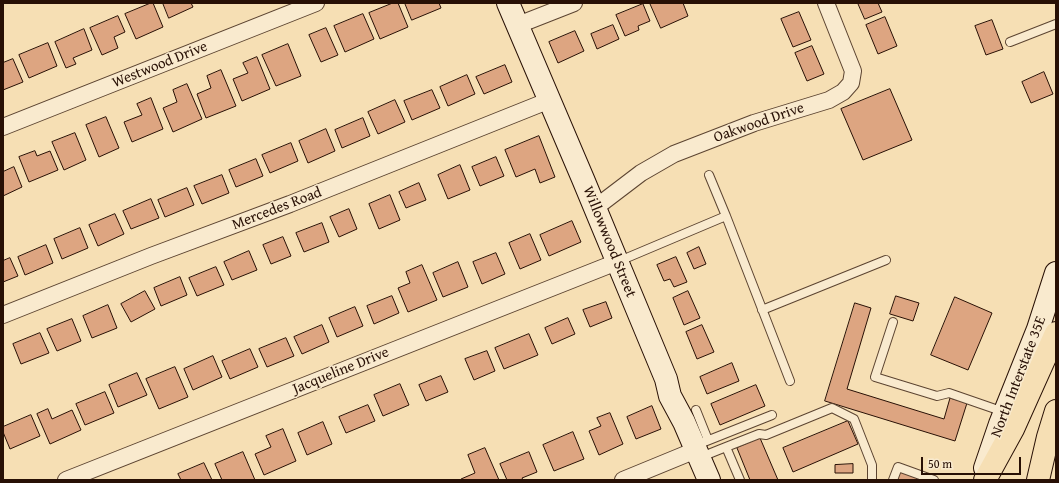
<!DOCTYPE html>
<style>
body{margin:0}
#map{position:relative;width:1059px;height:483px;overflow:hidden;background:#f6dfb4;font-family:"Gentium Book Plus",serif}
canvas{display:block}
.frame{position:absolute;inset:0;border:4px solid #281005;pointer-events:none}
.scale{position:absolute;left:921px;top:457px;width:100px;height:18px;box-sizing:border-box;border:2px solid #281005;border-top:0;padding-left:5px;font-size:12px;line-height:14px;white-space:nowrap;color:#281005;-webkit-text-stroke:3px #f9eace;paint-order:stroke}
</style>
<div id="map">
<canvas width="1059" height="483"></canvas>
<div class="frame"></div>
<div class="scale">50 m</div>
</div>
<script>
const ctx = document.querySelector('canvas').getContext('2d');
ctx.lineJoin = 'round';
function fillPath(path, color) { ctx.fillStyle = color; ctx.fill(path, 'evenodd'); }
function strokePath(path, color, width, dash) { ctx.strokeStyle = color; ctx.lineWidth = width; ctx.lineCap = dash ? 'butt' : 'round'; ctx.setLineDash(dash || []); ctx.stroke(path); }
function drawText(font, color, halo, rows, align = 'center') {
  ctx.font = font + ' "Gentium Book Plus",serif'; ctx.lineWidth = 3; ctx.setLineDash([]); ctx.textBaseline = 'middle'; ctx.strokeStyle = halo; ctx.fillStyle = color; for (const [text, x, y, turn = 0] of rows) {
    ctx.save(); ctx.translate(x, y); ctx.rotate((+turn || 0) * Math.PI / 180); ctx.textAlign = isNaN(turn) ? turn : align; if (halo) ctx.strokeText(text, 0, 0); ctx.fillText(text, 0, 0); ctx.restore();
  }
}
const building = new Path2D(`
 M151,3H153L163,27L136,39L125,14Z
 M163,3H191L193,7L169,18Z
 M393,3H398L408,27L380,39L369,13Z
 M405,3H439L441,8L412,20Z
 M650,3H683L688,16L661,28Z
 M858,3H878L882,12L865,19Z
 M643,4L650,21L638,26L639,30L625,36L616,15Z
 M799,12L811,40L793,47L781,19Z
 M363,14L374,39L345,52L334,26Z
 M118,16L125,32L114,37L118,48L102,55L90,28Z
 M885,17L897,46L878,54L866,25Z
 M992,20L1003,49L986,55L975,26Z
 M613,25L619,39L597,49L591,34Z
 M326,28L338,55L321,62L309,35Z
 M84,29L92,50L73,58L76,64L66,68L55,42Z
 M575,31L584,51L558,63L549,42Z
 M48,43L57,66L29,78L19,55Z
 M288,44L301,76L276,86L262,55Z
 M812,46L824,74L807,81L795,53Z
 M257,57L270,89L242,101L233,79L248,73L243,63Z
 M13,59L23,82L3,90V63Z
 M505,65L512,82L484,94L476,77Z
 M221,70L236,106L206,118L197,94L211,88L207,76Z
 M1044,72L1053,94L1031,103L1022,82Z
 M467,75L475,94L448,106L440,87Z
 M187,84L202,119L173,132L163,108L177,102L173,90Z
 M890,89L912,140L863,160L841,109Z
 M432,90L440,108L412,120L404,101Z
 M151,98L163,129L132,142L124,122L142,115L137,104Z
 M395,100L405,122L378,134L368,112Z
 M106,117L119,148L99,157L86,125Z
 M363,118L370,136L342,148L335,130Z
 M326,129L335,151L308,163L299,141Z
 M75,133L86,160L64,170L52,142Z
 M539,136L555,177L540,183L535,169L516,177L505,150Z
 M291,143L298,161L270,173L262,155Z
 M35,151L37,156L50,151L58,170L29,182L19,157Z
 M496,157L504,176L480,186L472,167Z
 M256,159L263,176L236,187L229,170Z
 M460,165L470,190L448,199L438,175Z
 M14,167L22,187L3,196V172Z
 M222,175L229,193L202,204L194,186Z
 M419,183L426,200L406,208L399,192Z
 M187,188L194,205L165,217L158,200Z
 M390,195L400,220L379,229L369,204Z
 M151,199L159,218L131,229L123,211Z
 M349,209L357,229L339,237L330,217Z
 M115,214L124,234L98,246L89,225Z
 M572,221L581,242L549,256L540,235Z
 M322,223L329,242L304,252L296,233Z
 M80,228L88,248L62,259L54,239Z
 M530,234L541,260L520,269L509,243Z
 M283,237L291,256L271,264L263,245Z
 M46,245L53,263L25,275L18,257Z
 M699,247L706,264L694,269L687,253Z
 M249,251L257,270L232,280L224,262Z
 M496,253L505,274L482,284L473,262Z
 M676,257L687,282L674,287L670,279L664,281L657,265Z
 M10,258L18,276L3,282V261Z
 M458,262L468,287L443,297L433,273Z
 M422,265L437,300L408,312L398,288L410,283L406,272Z
 M216,267L224,285L197,296L189,278Z
 M180,277L187,295L161,306L154,288Z
 M145,291L155,309L131,322L121,304Z
 M688,291L700,318L684,325L673,298Z
 M392,296L399,313L374,324L367,306Z
 M896,296L919,303L913,321L890,314Z
 M955,297L992,313L968,370L931,355Z
 M606,302L612,318L590,327L583,310Z
 M855,303L871,308L847,389L944,419L950,398L967,403L955,441L825,401Z
 M108,305L117,328L92,338L83,316Z
 M355,307L363,326L337,337L329,318Z
 M568,318L575,334L552,344L545,328Z
 M72,319L81,341L57,351L47,329Z
 M322,325L329,342L302,354L294,337Z
 M702,325L714,352L697,359L686,332Z
 M40,333L49,353L21,364L13,344Z
 M529,334L538,355L504,369L495,348Z
 M286,338L294,356L267,367L259,349Z
 M250,349L258,367L230,379L222,361Z
 M487,351L495,371L474,380L465,359Z
 M213,356L222,377L193,390L184,369Z
 M732,363L739,381L707,394L700,377Z
 M175,367L188,397L159,409L146,379Z
 M137,373L147,395L118,407L109,385Z
 M441,376L448,392L426,401L419,385Z
 M400,384L409,405L383,416L374,395Z
 M756,385L765,406L720,425L711,404Z
 M105,392L114,413L85,425L76,404Z
 M368,405L375,421L346,433L339,417Z
 M652,406L661,429L636,439L627,417Z
 M48,409L52,419L72,410L81,430L50,444L37,414Z
 M610,413L623,444L599,455L589,431L601,426L597,418Z
 M31,415L40,436L10,449L3,432V427Z
 M848,421L858,444L793,472L783,448Z
 M323,422L332,444L307,455L298,433Z
 M283,429L296,461L264,475L255,454L271,447L266,436Z
 M573,432L584,459L554,471L543,445Z
 M760,438L778,480H750L737,448Z
 M485,448L499,480H461V479L475,473L468,455Z
 M243,452L255,480H222L215,464Z
 M529,452L537,472L522,478L523,480H507L500,464Z
 M204,463L212,480H181L178,474Z
 M853,464V473H835V465Z
 M901,470L918,477L917,480H897Z`);
fillPath(building, '#dda581');
strokePath(building, '#281005', 1);
const lane = new Path2D(`
 M1010,42L1056,24
 M726,216L790,381
 M617,262L726,216L709,175
 M762,310L886,260
 M893,322L875,377L937,396L949,393L1004,412
 M696,410L708,440
 M694,446L772,415
 M726,447L759,434L766,435L832,408L854,419L872,465V480
 M701,457L726,447L740,480
 M893,480L898,467L934,480`);
const street = new Path2D(`
 M518,25L574,3
 M3,127L316,3
 M595,208L641,173L674,154L754,123L829,100L843,92L851,83L853,71L826,3
 M3,315L151,256L290,204L550,100
 M66,480L617,262
 M623,480L696,450`);
const secondary = new Path2D(`
 M508,3L583,179L666,379L670,396L684,422L709,480
 M985,468L1000,424L1038,329L1056,273`);
const highway = new Path2D(`
 M985,480L1013,429L1056,333
 M1038,480L1048,437L1056,411`);
strokePath(lane, '#5c4431', 10);
strokePath(street, '#5c4431', 18);
strokePath(secondary, '#281005', 24);
strokePath(highway, '#281005', 24);
strokePath(lane, '#f9eace', 8);
strokePath(street, '#f9eace', 16);
strokePath(secondary, '#f9eace', 22);
strokePath(highway, '#f6dfb4', 22);
drawText('15px', '#281005', '#f9eace', [
 ["Westwood Drive",160,65,-22],
 ["Oakwood Drive",759,123,-19],
 ["Mercedes Road",277,209,-21],
 ["Willowwood Street",609,242,68],
 ["Jacqueline Drive",341,371,-22],
 ["North Interstate 35E",1019,377,-69]
]);
</script>
